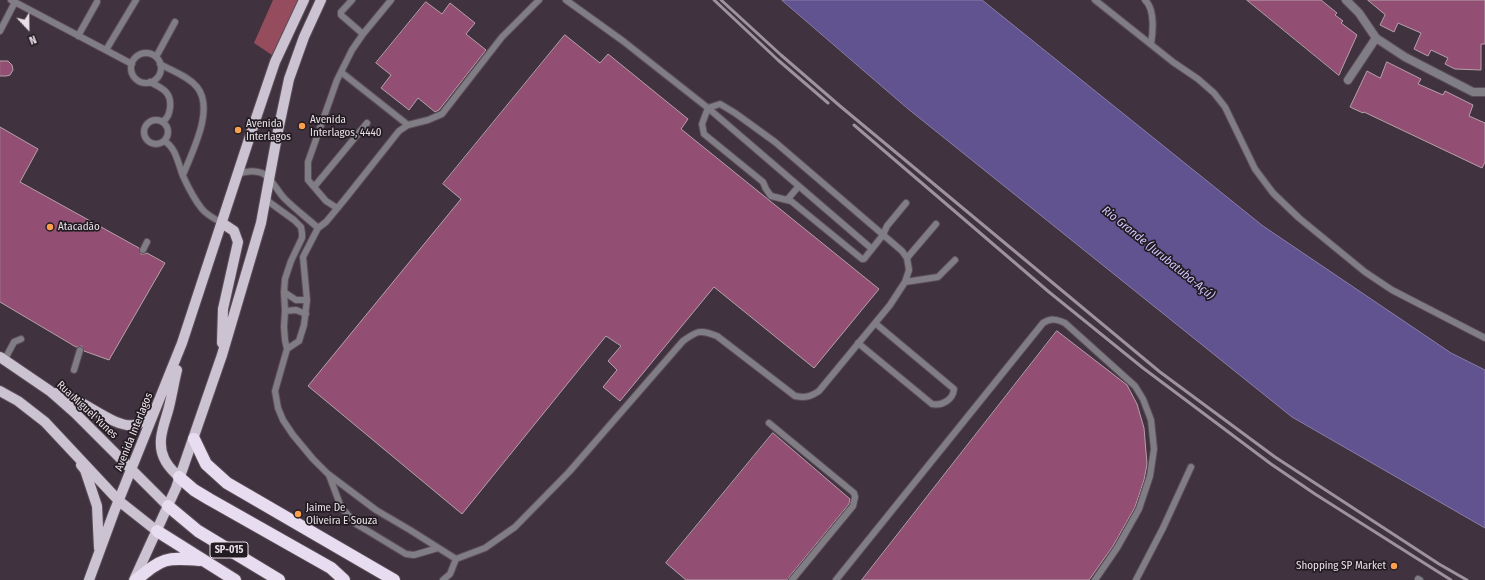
<!DOCTYPE html>
<meta charset="utf-8">
<style>
body{margin:0}
#map{position:relative;width:1485px;height:580px;overflow:hidden;background:#40323e;font-family:"Fira Sans Condensed",sans-serif}
canvas{display:block}
.north{position:absolute;left:8px;top:8px;width:40px;height:40px;-webkit-text-stroke:3px #221c22;paint-order:stroke;rotate:158deg;font-size:11px;font-weight:700;line-height:16px;text-align:center;color:#e9e0e7}
.north::after{content:'';display:block;margin:auto;width:14px;height:18px;background:#e9e0e7;clip-path:polygon(50% 0,100% 100%,50% 72%,0 100%)}
</style>
<div id="map">
<canvas width="1485" height="580"></canvas>
<div class="north">N</div>
</div>
<script>
const ctx = document.querySelector('canvas').getContext('2d');
ctx.lineJoin = 'round';
function fillPath(path, color) { ctx.fillStyle = color; ctx.fill(path, 'evenodd'); }
function strokePath(path, color, width, dash) { ctx.strokeStyle = color; ctx.lineWidth = width; ctx.lineCap = dash ? 'butt' : 'round'; ctx.setLineDash(dash || []); ctx.stroke(path); }
function drawText(font, color, halo, rows, align = 'center') {
  ctx.font = font + ' "Fira Sans Condensed",sans-serif'; ctx.lineWidth = 3.5; ctx.setLineDash([]); ctx.textBaseline = 'middle'; ctx.strokeStyle = halo; ctx.fillStyle = color; for (const [text, x, y, turn = 0] of rows) {
    ctx.save(); ctx.translate(x, y); ctx.rotate((+turn || 0) * Math.PI / 180); ctx.textAlign = isNaN(turn) ? turn : align; if (halo) ctx.strokeText(text, 0, 0); ctx.fillText(text, 0, 0); ctx.restore();
  }
}
fillPath(new Path2D(`
 M273,0H299L272,55L254,43Z`), '#954d5e');
const water = new Path2D(`
 M782,0H982L1263,226L1451,353L1485,370V528L1292,417L907,108Z`);
fillPath(water, '#615290');
strokePath(water, '#8a7daa', 1);
const building = new Path2D(`
 M1247,0H1321L1337,13L1335,15L1343,21L1341,23L1357,35L1339,75Z
 M1368,0H1485V44H1481V70L1455,69L1445,64L1448,58L1431,50L1428,56L1414,49L1421,33L1398,23L1394,32L1380,25L1385,15Z
 M426,2L442,14L450,3L475,23L466,34L486,50L439,110L435,112L418,98L409,110L381,88L391,75L376,63Z
 M565,35L600,63L608,54L688,119L681,129L879,289L814,368L714,287L620,401L603,387L617,370L608,361L621,346L606,336L462,514L308,386L461,199L443,184Z
 M0,61H8L12,65L13,70L10,75L6,76H0Z
 M1387,62L1421,79L1418,84L1443,95L1445,91L1473,105L1469,116L1485,123V162L1482,168L1364,112L1363,113L1350,107L1367,71L1380,78Z
 M0,127L38,149L20,182L139,248L141,254H144L147,253L165,263L109,360L84,351L82,346L76,347L0,302Z
 M1057,331L1127,385L1137,404L1144,428L1147,464L1144,480L1135,507L1113,546L1089,580H862Z
 M773,433L850,499L849,504L789,577L788,580H686L666,563Z`);
fillPath(building, '#924f73');
strokePath(building, '#b6a1ab', 1);
const lane = new Path2D(`
 M11,0L132,64
 M352,0L341,12V15L363,34
 M1095,0L1173,62L1198,79L1214,93L1225,107L1255,169L1273,193L1299,218L1365,272L1392,290L1485,338
 M1145,0C1155,9 1153,32 1151,44
 M0,31L15,2
 M78,36L97,2
 M106,50L136,0
 M131 68a15 15 0 1 1 30 0a15 15 0 1 1-30 0Z
 M156,57L175,22
 M160,64C172,71 188,76 197,87C215,109 192,152 183,175
 M341,72L408,125
 M150,82C162,88 172,92 170,108C169,114 168,118 163,121
 M144 132a12 12 0 1 1 24 0a12 12 0 1 1-24 0Z
 M164,141C176,147 178,164 183,176C188,187 194,199 202,209C207,215 215,219 222,223
 M238,174C246,171 254,170 262,173C272,178 277,191 285,199C295,209 307,218 318,228L303,257L307,300L304,325L299,341L287,349
 M314,187L367,123
 M265,199L294,220L301,227L302,233V238L291,261L285,279L284,292L285,311L284,327L285,340L287,349L275,391L278,408L283,420L293,435L313,459L328,474L376,510L410,530L456,559
 M787,200L798,187
 M337,208L326,201L308,180V162L337,80L352,50L363,34L391,0
 M318,228L326,222L345,199L399,131L408,125L428,120L442,114L502,37L539,0
 M872,249L708,108L702,124L704,134L763,182L766,189L771,196L791,201L862,259H864L883,235L887,226L906,203
 M143,250L147,242
 M907,258L936,224
 M905,282L938,277L955,260
 M284,292L296,300H307
 M285,311L296,310L306,314
 M858,343L932,404C942,406 953,400 954,389L875,323
 M5,359L14,342L21,339
 M74,370L80,350
 M769,423L854,493L855,497L853,506L792,580
 M329,475L341,507L356,524L368,531L406,554L414,555L438,548
 M1418,579L1420,580
 M443,580L450,574L456,559L485,548L515,527L569,472L683,341C697,331 700,329 717,336L795,396C805,398 810,397 819,391L890,305L905,282L909,270L907,258L902,251L775,142L735,113L720,104L708,108L623,41L566,0
 M836,580L1043,323C1051,318 1056,319 1065,323L1135,386L1143,399L1151,420L1154,449L1150,476L1139,509L1117,548L1095,580
 M1136,580L1163,528L1191,467`);
const street = new Path2D(`
 M1346,0L1359,13L1376,38L1405,57L1473,92H1485
 M1348,80L1376,38`);
const primary = new Path2D(`
 M222,223L234,231L238,242L223,309L222,343
 M0,357L50,391L75,413L168,506
 M177,370C174,382 172,395 169,407C165,423 156,441 164,458C167,466 174,472 179,477
 M0,391L18,401L45,422L119,501L157,531
 M56,393C63,396 70,398 77,401C92,407 117,428 134,425C142,424 148,416 154,411
 M81,465L85,470L97,506L99,548
 M89,580L114,512L182,343L253,127L275,62L304,0
 M134,580L176,488L222,355L261,223L278,131L289,79L304,37L321,0`);
const highway = new Path2D(`
 M194,439L206,464L227,483L394,580
 M179,477L194,490L209,499L331,568L344,580
 M168,506L198,531L279,580
 M157,531L235,580
 M136,580C163,558 165,557 200,560`);
strokePath(lane, '#5b4e59', 8);
strokePath(street, '#5b4e59', 10);
strokePath(primary, '#5b4e59', 12);
strokePath(highway, '#5b4e59', 14);
strokePath(lane, '#817d85', 6);
strokePath(street, '#817d85', 8);
strokePath(primary, '#cbc2d2', 10);
strokePath(highway, '#e8ddf0', 12);
strokePath(new Path2D(`
 M714,0L778,60L828,103
 M721,0L781,55L840,106L1160,372L1275,457L1439,564L1467,580
 M854,125L1049,292L1143,368L1271,464L1315,494L1451,580`), '#9e939c', 3);
for (const [x, y, r, color] of [
 [302,126,4,"#f99f4d"],
 [238,130,4,"#f99f4d"],
 [50,227,4,"#f99f4d"],
 [298,514,4,"#f99f4d"],
 [1394,566,4,"#f99f4d"]
]) { const dot = new Path2D(); dot.arc(x, y, r, 0, 2 * Math.PI); ctx.fillStyle = color; ctx.fill(dot); strokePath(dot, '#221c22', 1.5); }
for (const [x, y, w] of [
 [229,550,38]
]) { const box = new Path2D(); box.roundRect(x - w / 2, y - 8, w, 16, 3); ctx.fillStyle = '#221c22'; ctx.fill(box); strokePath(box, '#e9e0e7', 1); }
drawText('bold 10px', '#e9e0e7', null, [
 ["SP-015",229,550]
]);
drawText('11px', '#e9e0e7', '#221c22', [
 ["Avenida",310,120],
 ["Interlagos, 4440",310,133],
 ["Avenida",246,124],
 ["Interlagos",246,137],
 ["Atacadão",58,227],
 ["Jaime De",306,508],
 ["Oliveira E Souza",306,521],
 ["Shopping SP Market",1386,566,"right"]
], 'left');
drawText('11px', '#e9e0e7', '#221c22', [
 ["Rua Miguel Yunes",87,410,43],
 ["Avenida Interlagos",134,432,-68]
]);
drawText('italic 12px', '#d0c6fd', '#221c22', [
 ["Rio Grande (Jurubatuba-Açú)",1158,253,39]
]);
</script>
